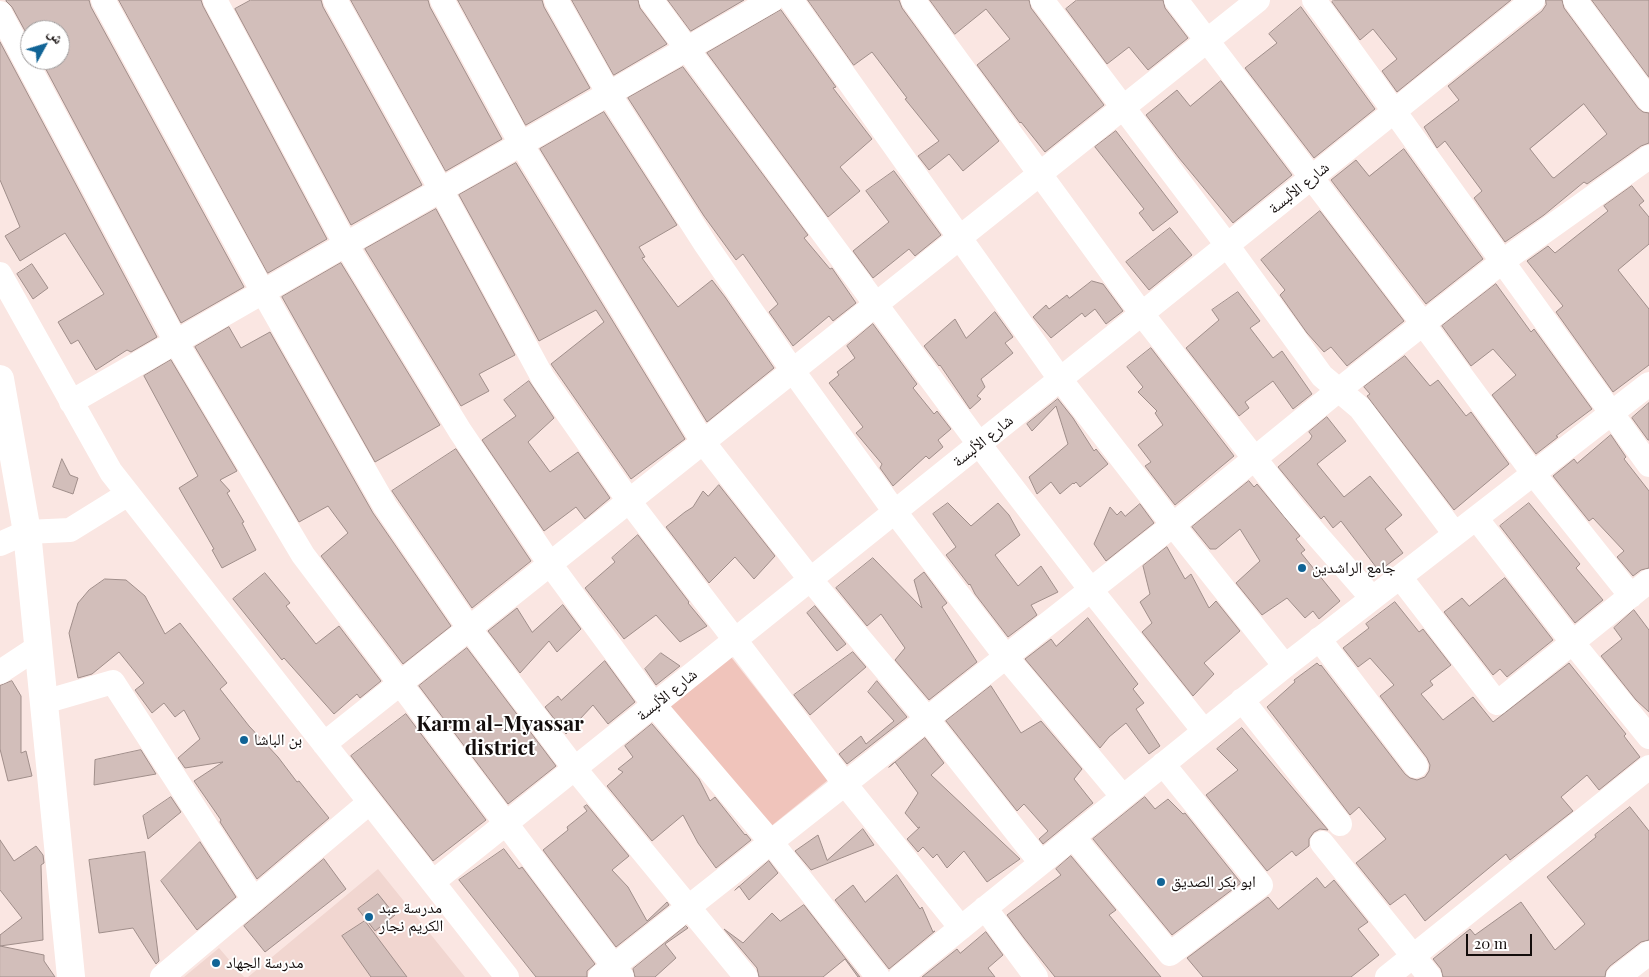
<!DOCTYPE html>
<meta charset="utf-8">
<style>
body{margin:0}
#map{position:relative;width:1649px;height:977px;overflow:hidden;background:#fae6e2;font-family:"Playfair Display","Noto Naskh Arabic",serif}
canvas{display:block}
.north{position:absolute;left:20px;top:20px;width:50px;height:50px;box-sizing:border-box;background:#fff;border:1px solid #a19e9e;border-radius:50%;rotate:51deg;font-size:14px;font-weight:700;line-height:20px;text-align:center;color:#130d0c}
.north::after{content:'';display:block;margin:auto;width:18px;height:22px;background:#116496;clip-path:polygon(50% 0,100% 100%,50% 72%,0 100%)}
.scale{position:absolute;left:1466px;top:934px;width:66px;height:22px;box-sizing:border-box;border:2px solid #130d0c;border-top:0;padding-left:6px;font-size:15px;line-height:18px;white-space:nowrap;color:#130d0c;-webkit-text-stroke:4px #fff;paint-order:stroke}
</style>
<div id="map">
<canvas width="1649" height="977"></canvas>
<div class="north">ش</div>
<div class="scale">20 m</div>
</div>
<script>
const ctx = document.querySelector('canvas').getContext('2d');
ctx.lineJoin = 'round';
function fillPath(path, color) { ctx.fillStyle = color; ctx.fill(path, 'evenodd'); }
function strokePath(path, color, width, dash) { ctx.strokeStyle = color; ctx.lineWidth = width; ctx.lineCap = dash ? 'butt' : 'round'; ctx.setLineDash(dash || []); ctx.stroke(path); }
function drawText(font, color, halo, rows, align = 'center') {
  ctx.font = font + ' "Playfair Display","Noto Naskh Arabic",serif'; ctx.lineWidth = 4; ctx.setLineDash([]); ctx.textBaseline = 'middle'; ctx.strokeStyle = halo; ctx.fillStyle = color; for (const [text, x, y, turn = 0] of rows) {
    ctx.save(); ctx.translate(x, y); ctx.rotate((+turn || 0) * Math.PI / 180); ctx.textAlign = isNaN(turn) ? turn : align; if (halo) ctx.strokeText(text, 0, 0); ctx.fillText(text, 0, 0); ctx.restore();
  }
}
fillPath(new Path2D(`
 M378,869L465,977H248Z
 M219,948L244,977H184Z`), '#f1d6d0');
fillPath(new Path2D(`
 M731,657L828,780L770,827L668,704Z`), '#f0c4bb');
const building = new Path2D(`
 M8,0H89L91,7L244,287L181,323L41,60H60V30H30V40L12,7L6,1Z
 M119,0H201L203,6L327,239L268,273Z
 M251,0H321L323,7L422,185L351,225L235,9Z
 M351,0H428L430,7L502,139L446,171Z
 M458,0H542L544,7L590,88L526,125Z
 M572,0H638L640,8L667,44L614,75Z
 M668,0H744L691,31Z
 M808,0H899L902,8L999,141L963,171L949,154L929,170L918,156L939,141L905,99L907,98L872,52L854,65Z
 M930,0H1029L1031,8L1104,105L1045,152L1021,122L1020,123L977,65L1010,39L986,9L955,34Z
 M1077,0H1163L1165,8L1188,38L1148,70L1129,47L1107,64L1066,9Z
 M1334,0H1511L1397,92L1382,71L1397,59L1373,29L1360,40L1332,2Z
 M1546,0H1562L1564,8L1638,108L1643,112L1649,113V143L1641,146L1587,184L1584,182L1544,215L1505,242L1474,198L1482,191L1445,141L1437,148L1424,127L1459,100L1448,86L1542,11L1546,5ZM1584,104L1607,134L1554,178L1552,177L1530,149Z
 M1592,0H1649V77Z
 M1301,7L1375,109L1314,158L1245,68L1277,43L1269,34Z
 M781,10L836,87L833,88L872,139L840,167L860,191L828,217L707,53Z
 M0,42L157,337L131,352L127,350L96,370L78,340L71,344L58,322L104,294L65,233L20,261L5,236L20,227L0,180Z
 M683,67L808,235L804,238L830,269L832,268L856,303L833,321L829,316L793,346L769,312L778,304L743,254L736,260L704,216L628,98Z
 M1221,81L1292,175L1233,223L1179,158L1146,115L1177,90L1190,106Z
 M604,112L677,225L639,247L645,257L642,258L678,307L712,280L725,297L774,368L707,422L540,149Z
 M1116,131L1178,212L1153,231L1139,213L1144,209L1095,147Z
 M1404,149L1483,259L1426,304L1331,180L1356,160L1369,176Z
 M516,163L685,439L631,479L551,364L604,322L596,310L539,341L459,195Z
 M894,171L941,235L915,256L909,249L873,278L853,251L889,222L866,191Z
 M1632,186L1644,201L1639,205L1649,217V244L1618,270L1649,309V365L1613,392L1556,312L1563,306L1527,261L1548,246L1555,253L1608,211L1604,206Z
 M436,209L515,355L479,374L489,391L461,406L365,249Z
 M1320,211L1404,321L1347,366L1331,347L1324,352L1307,333L1280,295L1285,290L1261,260Z
 M1170,228L1192,255L1149,290L1126,262Z
 M341,263L440,425L375,462L282,297Z
 M32,264L48,288L33,299L17,274Z
 M1092,281L1103,284L1123,311L1106,324L1095,309L1085,317L1082,313L1051,338L1033,317L1046,305L1049,309L1067,295L1069,298Z
 M1496,284L1531,332L1534,329L1592,409L1556,436L1558,437L1536,454L1492,395L1516,375L1493,349L1471,366L1442,326Z
 M1238,292L1260,321L1250,328L1273,358L1282,351L1312,394L1293,409L1273,381L1245,402L1249,408L1239,416L1186,348L1219,320L1212,310Z
 M995,312L1013,337L1005,343L1013,353L981,379L985,387L977,396L981,399L970,409L940,365L939,366L924,346L955,319L966,338Z
 M873,324L917,384L913,388L934,414L937,411L951,429L938,440L943,447L929,459L926,456L893,486L880,468L882,464L856,433L863,427L829,383L839,375L837,372L855,358L847,346Z
 M229,327L241,348L270,332L373,513L451,626L403,664L321,556L348,533L328,506L299,522L195,347Z
 M1151,348L1234,456L1175,505L1145,466L1151,462L1138,445L1163,425L1155,413L1157,411L1138,392L1143,387L1127,367Z
 M1405,356L1430,386L1438,380L1466,416L1471,412L1509,464L1454,510L1367,396L1370,394L1364,387Z
 M171,360L237,471L220,480L230,491L227,493L244,522L242,523L256,550L222,568L212,550L214,549L179,488L198,476L144,376Z
 M529,381L554,418L528,442L550,472L578,452L610,498L585,519L576,507L544,531L482,440L516,416L504,400Z
 M1058,399L1073,418L1094,451L1096,449L1108,464L1080,487L1076,482L1074,484L1073,483L1060,494L1051,482L1037,494L1029,477L1068,444L1056,406L1032,431L1027,424Z
 M1649,403V440H1648L1632,418Z
 M1327,417L1346,441L1317,464L1344,497L1370,476L1402,515L1385,529L1403,553L1379,571L1341,521L1333,528L1324,516L1321,519L1278,467L1310,440L1312,436L1309,432Z
 M1611,435L1626,457L1624,459L1649,491V568L1641,570L1633,576L1617,557L1624,551L1593,518L1589,521L1553,476L1574,459L1577,463Z
 M456,449L531,561L472,608L392,491Z
 M62,459L70,475L78,478L73,494L53,487Z
 M1249,481L1254,487L1257,484L1300,536L1296,539L1305,550L1301,553L1340,601L1319,619L1313,611L1305,618L1287,598L1262,615L1236,583L1260,561L1240,529L1216,549H1210L1192,527Z
 M719,485L775,556L754,579L735,557L709,583L666,527L685,512L693,507L703,491L708,496Z
 M948,503L971,526L998,503L1009,515L1020,535L995,555L1018,586L1041,566L1058,592L1031,605L1037,615L1008,637L975,594L970,584L969,585L946,555L956,547L933,514Z
 M1529,503L1580,564L1576,568L1603,600L1575,623L1500,526Z
 M1140,504L1154,523L1106,561L1094,544L1110,507L1117,515L1121,511L1125,516Z
 M638,535L689,602L688,603L707,626L680,642L656,615L624,639L585,588L615,562L612,558Z
 M1167,547L1185,579L1191,574L1209,608L1216,601L1240,631L1204,663L1214,674L1193,696L1142,632L1152,623L1140,602L1150,594L1143,566Z
 M873,558L922,608L914,580L924,572L947,603L942,607L977,662L929,700L895,660L905,648L881,614L867,626L836,588Z
 M265,573L290,603L286,606L316,644L339,626L381,681L360,698L357,694L334,714L284,658L282,660L233,599Z
 M1505,578L1553,640L1507,677L1500,669L1493,675L1444,612L1462,598L1469,606Z
 M105,579L126,580L145,596L165,634L180,623L227,683L220,689L249,726L278,757L297,782L299,781L329,818L257,879L220,822L221,820L194,781L223,762L185,768L178,758L200,739L184,710L175,717L164,703L152,713L135,690L144,683L119,652L92,674L78,678L69,633L78,603L89,590Z
 M1395,602L1419,632L1423,629L1451,665L1430,681L1433,685L1421,694L1443,720L1473,697L1493,722L1569,663L1626,734L1624,736L1640,757L1599,790L1587,775L1561,797L1573,811L1510,860L1506,854L1425,921L1405,894L1390,905L1356,863L1386,839L1359,807L1350,815L1267,707L1295,682L1294,680L1317,663L1320,666L1321,665L1405,774L1410,778L1417,780L1425,777L1429,771L1430,765L1427,758L1380,696L1394,685L1370,658L1358,667L1343,648L1369,628L1366,624Z
 M563,605L581,629L557,652L549,641L520,673L488,631L517,608L532,632Z
 M815,606L846,644L837,651L807,613Z
 M1634,610L1649,630V712L1636,700L1601,656L1622,639L1614,628Z
 M1088,618L1138,684L1133,689L1144,703L1136,709L1160,746L1149,754L1126,723L1109,737L1100,748L1025,659L1051,639L1056,646Z
 M467,648L556,766L508,804L419,686Z
 M853,652L866,667L810,715L794,695Z
 M661,653L680,666L656,685L645,669Z
 M605,661L635,702L608,724L593,705L566,734L545,707L558,696L561,700Z
 M12,681L21,696V753L26,751L32,776L8,781L0,749V686Z
 M877,681L907,717L847,764L839,754L861,736L866,744L894,721L868,692Z
 M991,686L1021,733L1041,721L1082,769L1074,779L1093,803L1043,844L1039,839L1048,831L1024,804L1017,811L946,721Z
 M406,714L486,820L433,861L351,756Z
 M652,724L699,779L710,801L715,797L745,835L746,834L751,840L716,868L698,843L683,815L652,841L607,786L623,772L618,769L633,757L625,746Z
 M1242,728L1328,830L1320,829L1314,832L1309,839V846L1296,856L1292,851L1267,871L1206,795L1238,770L1217,749Z
 M925,738L944,763L931,775L1020,859L987,882L964,851L947,868L937,854L933,858L923,847L918,852L907,839L920,827L918,828L905,813L918,793L895,762L889,767Z
 M141,750L156,774L94,785L95,760Z
 M171,797L181,812L148,839L143,816Z
 M1145,797L1155,809L1168,799L1183,814L1185,813L1241,883L1172,935L1093,839Z
 M587,805L629,856L612,870L628,887L647,921L667,902L669,905L616,947L543,850L568,830L567,827L587,811L584,807Z
 M1630,807L1649,831V940L1641,942L1610,966L1606,971L1605,977H1443L1441,969L1433,959L1470,929L1475,935L1521,902L1555,950L1585,924L1547,877L1596,837L1595,835Z
 M863,829L874,845L811,870L795,851L818,835L827,860Z
 M0,840L14,861L36,846L43,855L44,863L41,865L43,940L0,946V935L22,918L0,890Z
 M200,842L236,897L197,930L161,881Z
 M504,849L519,869L522,867L595,964L587,971V977H536L459,880Z
 M145,852L159,961L156,964L133,928L99,933L89,860Z
 M1071,856L1116,910L1109,915L1161,977H1055L1024,938L1007,915L1061,875L1056,869Z
 M324,859L346,889L265,952L244,926Z
 M769,861L778,873L749,900L739,886L735,890Z
 M897,875L920,909L922,907L933,932L935,931L889,969L835,900L853,885L865,902Z
 M1317,878L1325,888L1334,880L1368,922L1358,929L1379,955L1351,977H1203L1187,958L1268,897L1278,909Z
 M378,894L395,915L375,931L358,909Z
 M804,905L860,977H858L845,959L823,977H759L757,968L724,929L743,943L772,913L780,921Z
 M365,921L407,977H371L342,936Z
 M686,926L688,928L665,944L676,958L655,977H635L633,969Z
 M986,932L1003,955L988,968L995,977H922L957,949L960,953Z
 M0,946L44,955V961L55,977H0Z`);
fillPath(building, '#d2beba');
strokePath(building, '#a08e8a', 1);
strokePath(new Path2D(`
 M103,0L263,292L385,506L469,628L575,769L746,977
 M215,0L346,245L460,431L550,564L654,705L771,842L878,977
 M335,0L441,190L543,378L629,501L845,784L961,928
 M442,0L521,144L703,442L810,579L927,719L1041,863
 M556,0L609,94L706,245L793,371L895,512L1006,657L1123,797
 M651,0L979,444L1091,590L1204,731
 M791,0L1060,379L1173,525L1285,666
 M913,0L1142,314L1294,509L1372,598
 M1042,0L1227,245L1322,376L1360,408L1455,534
 M1176,0L1424,325L1533,473L1631,596
 M1314,0L1649,465
 M1575,0L1649,100
 M0,13L176,342L303,555L622,977
 M0,274L111,472L507,977
 M71,402L772,0
 M1476,518L1573,643L1649,737
 M0,544L27,532L70,530L128,494
 M1400,577L1497,703L1649,581
 M1319,639L1416,766
 M0,672L38,647
 M1242,700L1340,824
 M44,702L113,682L254,900
 M324,744L1258,0
 M1074,838L1170,954L1261,885L1163,764
 M1322,843L1430,977
 M433,882L1533,0
 M985,908L1036,977
 M162,977L370,802
 M600,977L1173,525L1340,389L1503,261L1649,157
 M900,977L1285,666L1649,384
 M1387,977L1649,767
 M1618,977L1649,953`), '#fff', 24);
strokePath(new Path2D(`
 M0,379L27,532L71,977`), '#fff', 28);
for (const [x, y, r, color] of [
 [1302,568,5,"#116496"],
 [244,740,5,"#116496"],
 [1161,882,5,"#116496"],
 [369,917,5,"#116496"],
 [216,963,5,"#116496"]
]) { const dot = new Path2D(); dot.arc(x, y, r, 0, 2 * Math.PI); ctx.fillStyle = color; ctx.fill(dot); strokePath(dot, '#fff', 2); }
drawText('16px', '#130d0c', '#fff', [
 ["شارع الألبسة",1299,188,-39],
 ["شارع الألبسة",983,441,-39],
 ["شارع الألبسة",667,695,-39]
]);
drawText('16px', '#130d0c', '#fff', [
 ["جامع الراشدين",1312,568],
 ["بن الباشا",254,740],
 ["ابو بكر الصديق",1171,882],
 ["مدرسة عبد",379,908],
 ["الكريم نجار",379,926],
 ["مدرسة الجهاد",226,963]
], 'left');
drawText('bold 21px', '#130d0c', '#fff', [
 ["Karm al-Myassar",500,724],
 ["district",500,748]
]);
</script>
